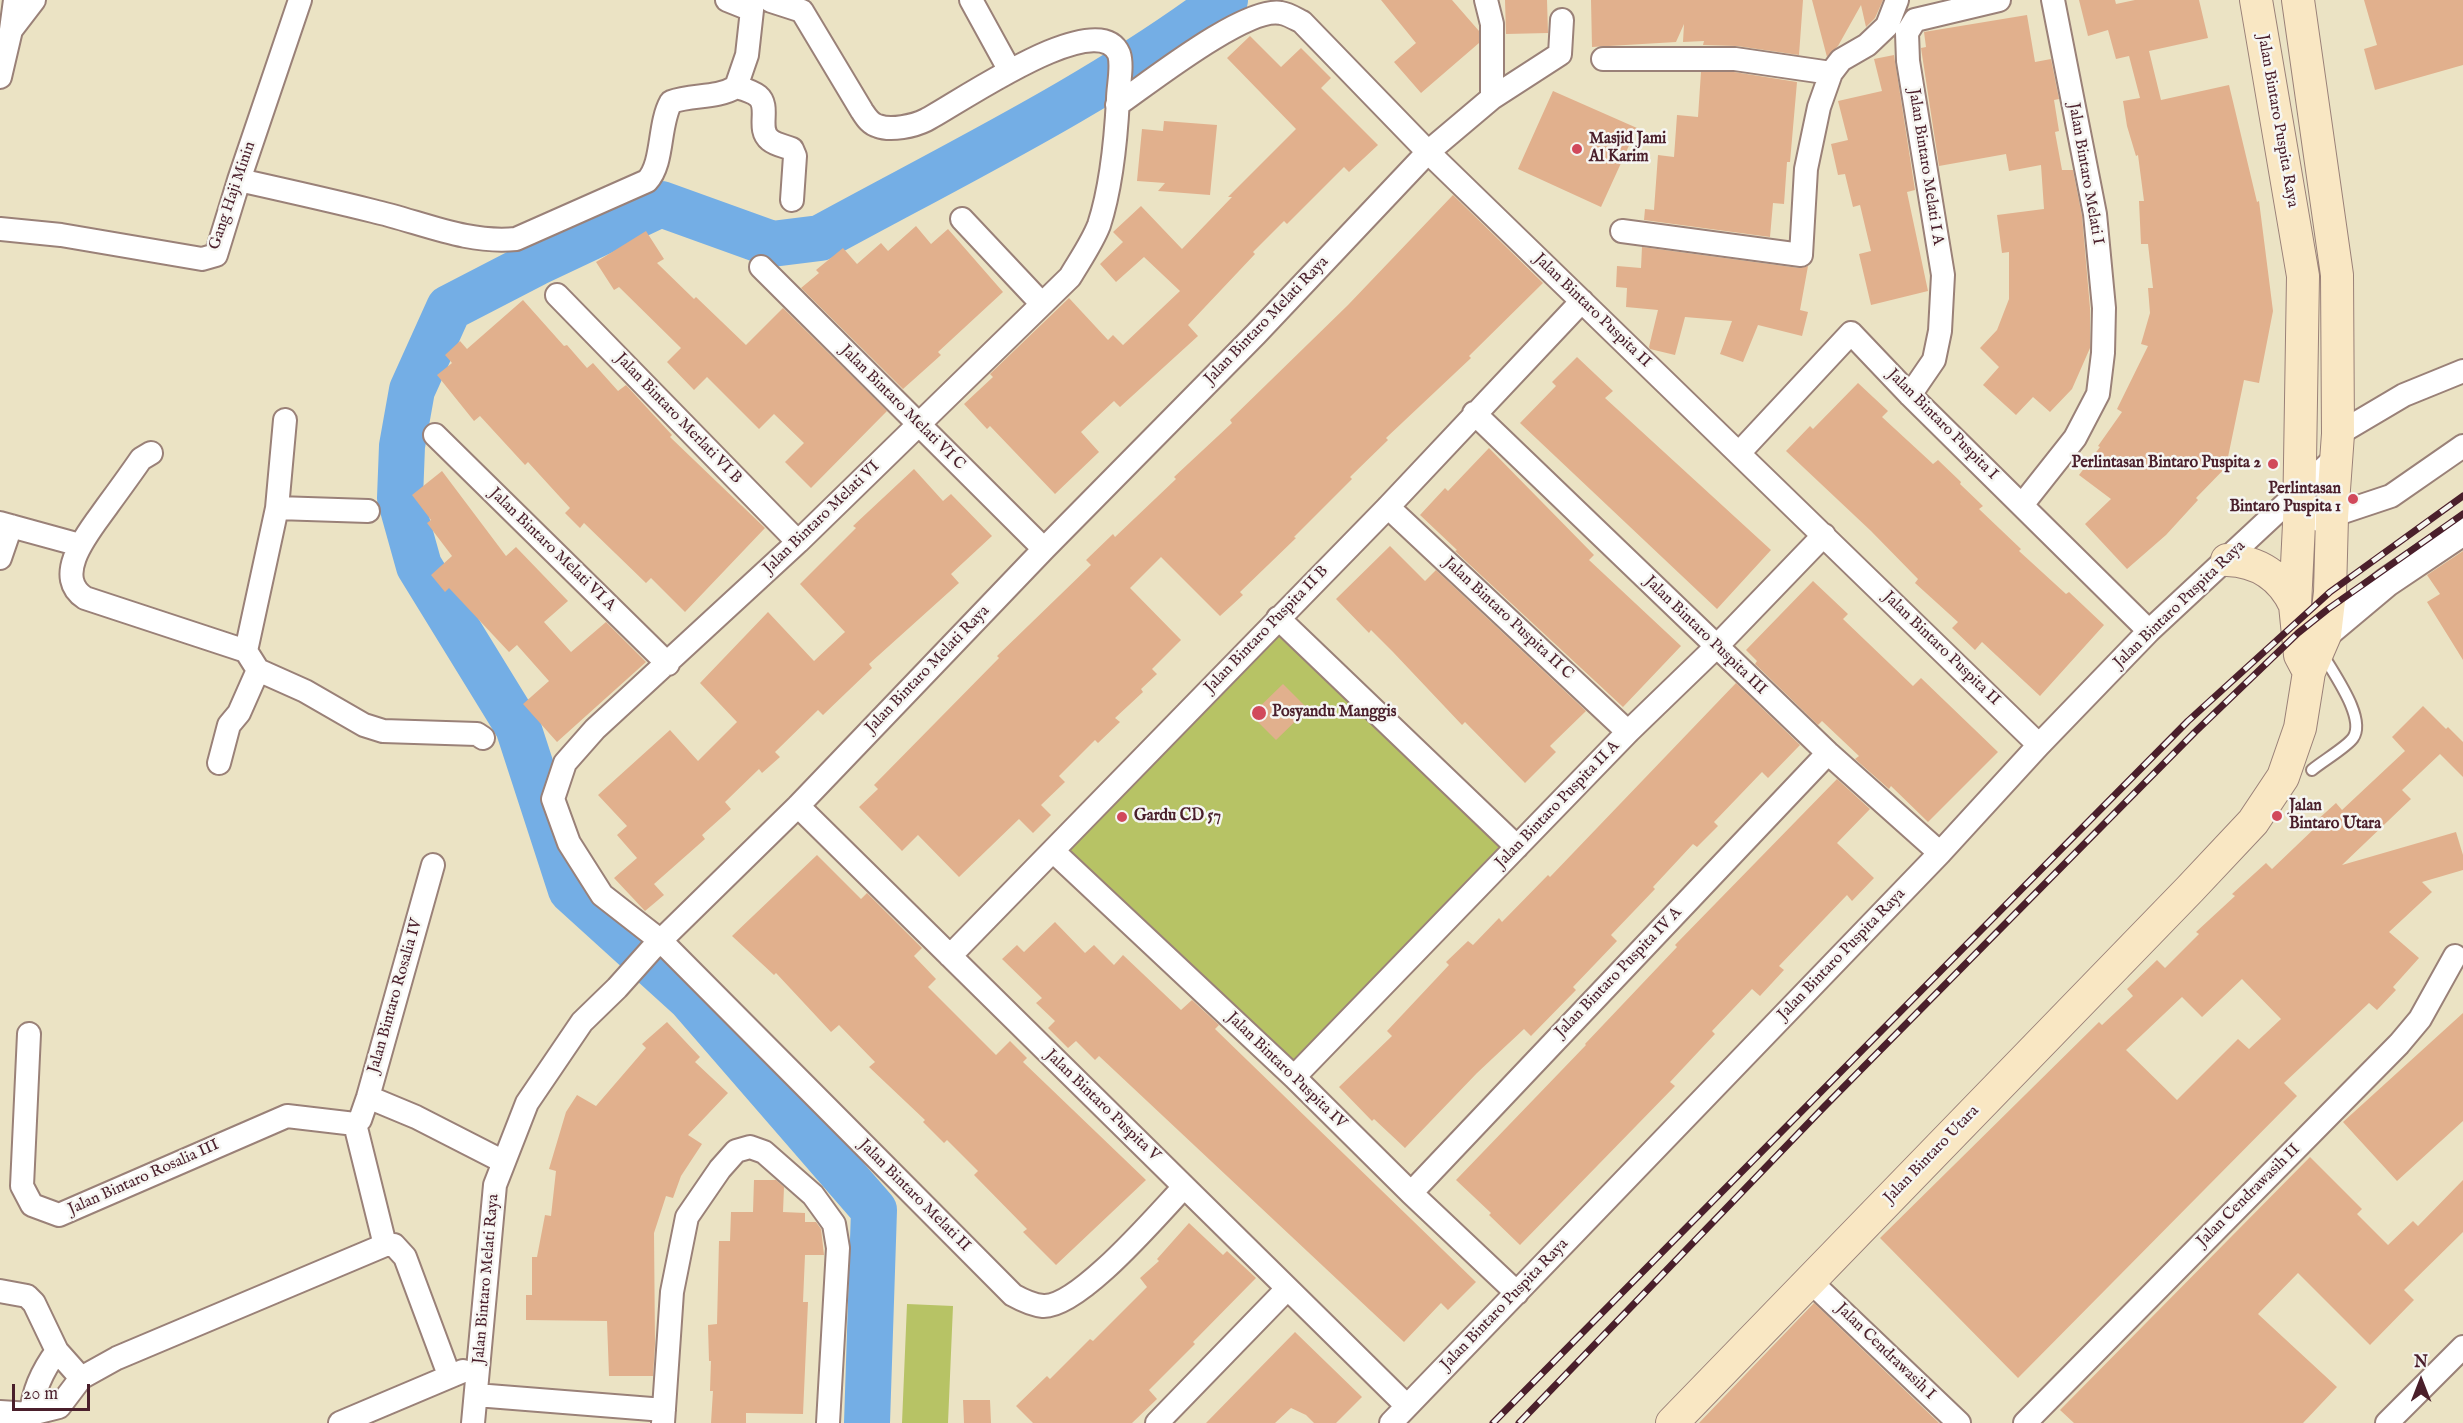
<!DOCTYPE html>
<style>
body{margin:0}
#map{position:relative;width:2463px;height:1423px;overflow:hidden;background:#ebe3c4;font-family:"IM FELL English",serif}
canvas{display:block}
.north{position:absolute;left:2391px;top:1351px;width:60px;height:60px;-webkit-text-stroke:4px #f6f6f2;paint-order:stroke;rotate:0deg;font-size:16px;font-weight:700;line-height:24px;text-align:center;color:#4a1f2b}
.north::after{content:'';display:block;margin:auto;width:21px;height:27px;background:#4a1f2b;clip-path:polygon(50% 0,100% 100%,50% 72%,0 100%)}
.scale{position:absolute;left:12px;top:1384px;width:78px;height:27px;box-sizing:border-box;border:3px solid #4a1f2b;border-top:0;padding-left:8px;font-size:18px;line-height:21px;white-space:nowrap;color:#4a1f2b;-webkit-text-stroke:4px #f6f6f2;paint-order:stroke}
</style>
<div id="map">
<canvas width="2463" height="1423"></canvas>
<div class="north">N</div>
<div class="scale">20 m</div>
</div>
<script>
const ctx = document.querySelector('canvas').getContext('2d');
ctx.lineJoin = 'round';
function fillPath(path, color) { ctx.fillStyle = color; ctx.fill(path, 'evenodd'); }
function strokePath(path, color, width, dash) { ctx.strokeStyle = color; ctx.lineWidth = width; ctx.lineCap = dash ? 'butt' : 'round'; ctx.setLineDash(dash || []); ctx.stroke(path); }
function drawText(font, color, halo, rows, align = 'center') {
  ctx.font = font + ' "IM FELL English",serif'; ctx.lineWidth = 5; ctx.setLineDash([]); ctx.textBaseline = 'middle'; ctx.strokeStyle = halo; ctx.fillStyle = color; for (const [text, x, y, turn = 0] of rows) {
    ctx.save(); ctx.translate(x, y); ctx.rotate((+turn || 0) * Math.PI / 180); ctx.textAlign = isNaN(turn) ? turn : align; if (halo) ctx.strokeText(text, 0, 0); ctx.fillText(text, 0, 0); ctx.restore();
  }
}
fillPath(new Path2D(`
 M1278,618L1517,847L1294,1077L1053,851Z
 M907,1304L953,1306L948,1423H902Z`), '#b7c365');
strokePath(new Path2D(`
 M867,1423L874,1210L690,998L571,890L518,727L419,566L400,498L402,446L412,390L449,308L536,263L661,204L772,244L820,238C957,163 1100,94 1225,0`), '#74aee5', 46);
fillPath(new Path2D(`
 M1381,0H1452L1479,31V43L1421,93L1394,62L1416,43Z
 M1505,0H1547L1548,33L1506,34Z
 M1591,0H1803L1799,55L1737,46L1703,45L1704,41L1683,42L1684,24L1676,42L1592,47Z
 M1812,0H1883L1875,18L1866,27L1861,5L1838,46L1827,57Z
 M2079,0H2115L2116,4L2135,0H2199L2208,38L2149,51L2161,100L2229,85L2257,202L2259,201L2273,311L2259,383L2244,380L2228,457L2232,461L2196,498L2198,500L2166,535L2127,569L2085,524L2111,499L2079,475L2100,447L2098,446L2122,412L2117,409L2148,346L2141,344L2150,313L2148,288H2153L2148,244H2141L2139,201H2144L2138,155L2136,156L2127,126L2123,101L2140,98L2129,56L2116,59L2108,30L2088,36Z
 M2364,0H2463V65L2375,90L2364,49L2377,45Z
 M2027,15L2035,62L2051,59L2059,99L2054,100L2059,131L2055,132L2062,170H2073L2082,216L2090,308V348L2072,389L2050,412L2033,397L2016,415L1983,385L1999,367L1980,348L1997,330L2009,299V252L2002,253L1997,215L2044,209L2041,165L2009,171L2006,154L1939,166L1921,48L1926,47L1924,32Z
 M1250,36L1281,67L1301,48L1331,78L1321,88L1378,145L1349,172L1344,167L1287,224L1284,221L1253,252L1255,254L1188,325L1198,336L1120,407L1114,401L1081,432L1099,452L1055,494L990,426L987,429L964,404L993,377L990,374L1069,298L1108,340L1113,335L1123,345L1180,291L1144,257L1116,282L1100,264L1123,242L1113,232L1141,206L1182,249L1232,197H1228L1296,129L1227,58Z
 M1894,55L1915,190L1907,192L1928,291L1871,305L1859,254L1871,251L1860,205L1853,207L1845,174L1838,175L1831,144L1848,140L1838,101L1882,91L1874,59Z
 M1701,72H1734L1797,82L1790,162H1787L1784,204L1773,203L1770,237L1644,220L1645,209L1654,210L1658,155L1674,157L1677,115L1698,117Z
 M1553,91L1637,128L1601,207L1518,169Z
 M1164,121L1217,125L1210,195L1158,191L1165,183L1137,181L1142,129L1163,131Z
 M1453,195L1543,283L1469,356L1471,358L1386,438L1388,440L1350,477L1352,479L1294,537L1296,538L1240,592L1243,595L1220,616L1161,557L1130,588L1181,640L1152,669L1157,674L1141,689L1143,692L1115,718L1120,722L1098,743L1095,740L1059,776L1065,782L1041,805L1051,815L1033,833L1019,819L959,877L918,835L902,851L859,807L878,789L874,785L999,658L997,656L1091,565L1086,560L1113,534L1115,537L1176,479L1174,477L1232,423L1230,420L1348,305Z
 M916,226L931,244L948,229L1003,292L938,352L941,355L903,389L801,288L819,273L816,270L843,248L857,264L881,243L888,251Z
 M646,231L664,259L657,263L694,299L696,297L746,345L783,308L887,411L811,488L785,462L804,443L774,414L759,429L707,377L694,390L667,362L681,348L619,287L614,290L596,262Z
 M1642,247L1799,268L1808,266L1800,310L1808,312L1802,336L1758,325L1743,362L1720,354L1732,321L1685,317L1675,355L1650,349L1649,347L1658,310L1626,307L1627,288L1616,287L1617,266L1641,268Z
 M523,300L564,346L567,345L587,368L593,363L618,391L626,385L672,435L670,437L765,528L685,612L651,578L646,583L584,523L580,528L565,513L570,508L528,462L525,465L480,416L474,421L437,375L452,363L445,355L460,341L467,349Z
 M1577,357L1613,391L1605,398L1771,550L1717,609L1520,423L1556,386L1552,382Z
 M1858,383L1888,411L1882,417L1933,464L1938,460L1961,482L1960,484L1983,506L1979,509L2021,549L2019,551L2066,594L2069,592L2104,625L2040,696L1982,642L1975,650L1952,628L1958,622L1915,583L1918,579L1871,531L1786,451L1810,426L1813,429Z
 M1489,448L1594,555L1589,560L1681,646L1623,707L1455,551L1457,550L1420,515L1445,488L1448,491Z
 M914,469L943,501L951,494L992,536L951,574L959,583L869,664L872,668L823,715L818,710L775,752L780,757L762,773L759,769L725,802L731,809L702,835L705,839L654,884L664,895L645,911L614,878L637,858L617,835L627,826L598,795L670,730L698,761L737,722L700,683L768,612L814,661L845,632L800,584L856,528L853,526Z
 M442,471L506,556L516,547L568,601L544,622L571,652L606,622L646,662L557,742L523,704L549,681L517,645L509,652L449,588L445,592L431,575L452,556L427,523L431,520L412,495Z
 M1390,546L1425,581L1436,570L1586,711L1550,746L1556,752L1525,783L1465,722L1462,725L1393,652L1371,630L1369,633L1336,599Z
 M2463,551V660L2427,602L2440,594L2427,575Z
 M1813,581L1848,614L1843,619L1913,686L1921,678L1998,752L1928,822L1891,786L1889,789L1855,759L1859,756L1822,721L1818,725L1755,664L1757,661L1746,650Z
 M1736,683L1800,745L1768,778L1762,772L1714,822L1718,826L1697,847L1693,844L1653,887L1655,889L1611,935L1617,941L1573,987L1576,990L1531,1036L1524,1029L1477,1073L1405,1148L1374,1119L1372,1121L1339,1087L1392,1036L1387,1031L1449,965L1446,962L1468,941L1473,945L1499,918L1502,922L1548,875L1550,877Z
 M1283,684L1308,709L1276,740L1251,715Z
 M2423,706L2446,729L2448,727L2463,742V777L2440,754L2402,790L2411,799L2342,865L2456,832L2463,855V870L2422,882L2432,892L2389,932L2419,958L2393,987L2396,990L2377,1010L2369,1003L2284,1083L2297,1096L2018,1378L1880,1238L2099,1022L2102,1025L2133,996L2127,989L2157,960L2165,968L2199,934L2196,932L2235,896L2232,894L2266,863L2272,869L2318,825L2315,822L2336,803L2342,810L2405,751L2392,737ZM2242,979L2281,1019L2249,1049L2238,1039L2177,1100L2126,1050L2182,997L2202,1017Z
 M1837,779L1870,809L1837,843L1874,878L1852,901L1847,895L1779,966L1784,970L1760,996L1752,989L1712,1031L1715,1034L1670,1082L1675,1086L1520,1245L1489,1215L1491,1213L1456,1180L1586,1045L1585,1044L1677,947L1675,945Z
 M817,855L861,899L867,893L922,948L914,956L936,979L928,987L996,1055L1010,1041L1027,1058L1023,1062L1146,1180L1056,1265L1023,1232L1027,1229L974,1175L978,1171L947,1140L944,1143L923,1122L925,1120L869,1067L875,1062L839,1025L831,1032L776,973L774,975L732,936Z
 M1055,922L1085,953L1094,945L1114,965L1123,955L1181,1010L1192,1000L1219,1025L1215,1029L1476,1282L1448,1310L1441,1303L1404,1342L1099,1056L1095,1060L1076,1041L1068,1048L1048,1028L1055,1021L1036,1003L1042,998L1002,959L1017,945L1024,952Z
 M2463,1013V1121L2397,1181L2343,1122Z
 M667,1022L700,1057L695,1062L728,1093L688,1135L702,1144L681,1176L673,1198L666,1196L654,1233L655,1344L653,1376H609L607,1321L526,1320V1295H532V1257H537L545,1215L551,1216L556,1171L549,1169L566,1112L577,1095L596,1106L646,1048L642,1044Z
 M2310,1157L2362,1209L2357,1214L2388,1245L2413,1221L2418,1226L2463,1180V1232L2404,1290L2414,1300L2370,1345L2298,1273L2258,1314L2337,1387L2303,1423H2074L2060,1410Z
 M754,1180H776L784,1187L783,1212L805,1213V1222H816L821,1229L824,1255H805L803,1302H808L803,1414L746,1413V1423H711L713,1391H710L711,1361H709L708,1325L717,1324L719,1241H730L731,1212H753Z
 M1189,1223L1223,1255L1227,1251L1256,1278L1193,1342L1195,1344L1149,1390L1157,1399L1132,1423H1033L1016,1406L1047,1376L1050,1379L1090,1339L1093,1341L1147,1287L1140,1278L1159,1261L1157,1259Z
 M1814,1303L1939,1423H1699Z
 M1295,1332L1362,1397L1336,1423H1314L1306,1415L1291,1408L1275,1423H1206Z
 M963,1400H990L991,1423H964Z`), '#e1b08d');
const service = new Path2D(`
 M2312,770C2321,762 2347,747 2353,738C2367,718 2332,672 2322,653`);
const minor = new Path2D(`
 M727,0L752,10L753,0
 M971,0L1010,71
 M1486,0L1492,24V98
 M771,1L802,11L862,111C866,117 870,124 878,126C891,131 914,126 926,120C956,105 1098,4 1119,54C1123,66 1118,87 1118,99C1116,138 1111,188 1099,225C1092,243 1080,260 1070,277L798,542L595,729L565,763L553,799L569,843L602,895L661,941L1013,1295C1022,1300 1032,1305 1043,1306C1079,1308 1159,1213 1184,1187
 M11,30L34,0
 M1603,59H1735L1831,73
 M0,77L11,30L15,0
 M736,87C743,89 752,91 758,96C771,107 756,129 770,140C776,145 785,146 792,149L795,156L792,200
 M1117,105C1149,83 1246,6 1281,13C1288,14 1296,19 1302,22L1428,152L2039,745
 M239,180C284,190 329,200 373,211C421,222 467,244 516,239L647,181C664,163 658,125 671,102C692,94 716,99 736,87L747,55L752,10
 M962,219L1042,304
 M0,229L61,235L202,259L216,255L239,180L300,0
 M1622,231L1801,255L1806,169L1819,107L1831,73L1841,60L1867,45L1887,26L1897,0
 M761,267L1044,549
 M557,295L798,542
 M1910,395L1934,360L1940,331L1943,275L1908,61L1907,33L1915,20L1999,0
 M1474,413L1828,753L1940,853
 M285,420L277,508L368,511
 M2338,434L2404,395L2463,371
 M435,435L668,664
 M1740,452L1851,333L1910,395L2149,631
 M151,453L141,459C130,475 119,490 108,505C92,528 50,575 85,598L246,651
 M2022,505L2075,438L2098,394L2103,353L2104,308L2095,214L2053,0
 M1388,507L1628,732
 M277,508L246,651L258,670L305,691L364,725L383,731L477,734L483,738
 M2319,520L2391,496L2463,446
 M0,523L80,545
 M0,558L11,526
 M1278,618L1517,847
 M219,763L229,725L239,713L258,670
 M798,806L1407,1406
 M1053,851L1294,1077L1411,1193L1517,1293
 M950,956L1388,507L1582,301
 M29,1034L22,1186L32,1205L59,1215L287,1116L355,1124
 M1294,1077L1628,732L1716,647L1824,535
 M368,1097L416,1117L504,1162
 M355,1124L360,1120L368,1097L433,865
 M355,1124L385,1245
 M1411,1193L1828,753
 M1810,1281L1959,1423
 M0,1291L27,1296L34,1303L57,1351L81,1378
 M476,1395L664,1410
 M0,1412L31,1414L59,1407L81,1378L117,1358L385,1245H394L405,1257L449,1375
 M31,1414C33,1390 42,1371 57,1351
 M340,1423L463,1371
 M473,1423L495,1185L527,1103L582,1022L617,988L651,950L798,806L1044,549L1256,334L1428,152L1492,98L1560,54L1562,20
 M663,1423L672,1292L687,1217L720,1169L736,1151L750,1147L764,1152L813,1195L834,1224L838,1248L828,1423
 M1157,1423L1287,1289
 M1391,1423L1940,853L2039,745L2149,631L2336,457
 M2025,1423L2399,1044L2420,1019L2455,956
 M2387,1423L2463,1347`);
const tertiary = new Path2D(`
 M2313,644L2387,582L2463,531`);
const secondary = new Path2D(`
 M2256,0L2303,276L2299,524L2295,605L2300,655L2309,672
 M2227,560C2258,561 2282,577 2295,605
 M1672,1423L2190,889L2253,822L2283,777L2300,728L2309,672L2325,635L2330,592L2332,517L2338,434L2337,275L2298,0`);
strokePath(service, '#9a8178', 14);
strokePath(minor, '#9a8178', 26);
strokePath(tertiary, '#9a8178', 32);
strokePath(secondary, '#9a8178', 34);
strokePath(service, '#fff', 10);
strokePath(minor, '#fff', 22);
strokePath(tertiary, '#fff', 28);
strokePath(secondary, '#f9e7c3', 32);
const rail = new Path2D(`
 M1493,1423L2188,721L2330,592L2463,496
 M1519,1423L1824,1107L2195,732L2298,633L2328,609L2463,514`);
strokePath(rail, '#4a1f2b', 7);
strokePath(rail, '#f6f6f2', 4.5, [14]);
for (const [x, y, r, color] of [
 [1577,149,6,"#d1495b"],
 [2273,464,6,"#d1495b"],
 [2353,499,6,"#d1495b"],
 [1259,713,8,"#d1495b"],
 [2277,816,6,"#d1495b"],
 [1122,817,6,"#d1495b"]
]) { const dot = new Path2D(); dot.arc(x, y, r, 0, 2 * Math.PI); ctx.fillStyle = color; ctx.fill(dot); strokePath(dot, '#f6f6f2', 2); }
drawText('16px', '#4a1f2b', '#f6f6f2', [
 ["Jalan Bintaro Puspita Raya",2277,121,80],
 ["Jalan Bintaro Melati I A",1925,167,81],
 ["Jalan Bintaro Melati I",2085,174,80],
 ["Gang Haji Minin",233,196,-71],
 ["Jalan Bintaro Puspita II",1592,311,44],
 ["Jalan Bintaro Melati Raya",1267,321,-46],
 ["Jalan Bintaro Melati VI C",902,408,45],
 ["Jalan Bintaro Merlati VI B",678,419,46],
 ["Jalan Bintaro Puspita I",1942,425,45],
 ["Jalan Bintaro Melati VI",822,518,-44],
 ["Jalan Bintaro Melati VI A",552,550,44],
 ["Jalan Bintaro Puspita Raya",2180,605,-44],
 ["Jalan Bintaro Puspita II C",1508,619,43],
 ["Jalan Bintaro Puspita II B",1267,630,-46],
 ["Jalan Bintaro Puspita III",1705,636,44],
 ["Jalan Bintaro Puspita II",1941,649,44],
 ["Jalan Bintaro Melati Raya",928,670,-46],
 ["Jalan Bintaro Puspita II A",1558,805,-46],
 ["Jalan Bintaro Puspita Raya",1842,955,-46],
 ["Jalan Bintaro Puspita IV A",1619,973,-46],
 ["Jalan Bintaro Rosalia IV",396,996,-74],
 ["Jalan Bintaro Puspita IV",1286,1071,44],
 ["Jalan Bintaro Puspita V",1102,1106,44],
 ["Jalan Bintaro Utara",1932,1155,-46],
 ["Jalan Bintaro Rosalia III",144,1178,-24],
 ["Jalan Bintaro Melati II",914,1196,45],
 ["Jalan Cendrawasih II",2249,1196,-45],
 ["Jalan Bintaro Melati Raya",487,1279,-85],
 ["Jalan Bintaro Puspita Raya",1505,1305,-46],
 ["Jalan Cendrawasih I",1885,1352,44]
]);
drawText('bold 16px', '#4a1f2b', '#f6f6f2', [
 ["Masjid Jami",1589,140],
 ["Al Karim",1589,158],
 ["Perlintasan Bintaro Puspita 2",2261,464,"right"],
 ["Perlintasan",2341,490,"right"],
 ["Bintaro Puspita 1",2341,508,"right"],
 ["Posyandu Manggis",1272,713],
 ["Jalan",2289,807],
 ["Bintaro Utara",2289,825],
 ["Gardu CD 57",1134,817]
], 'left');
</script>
